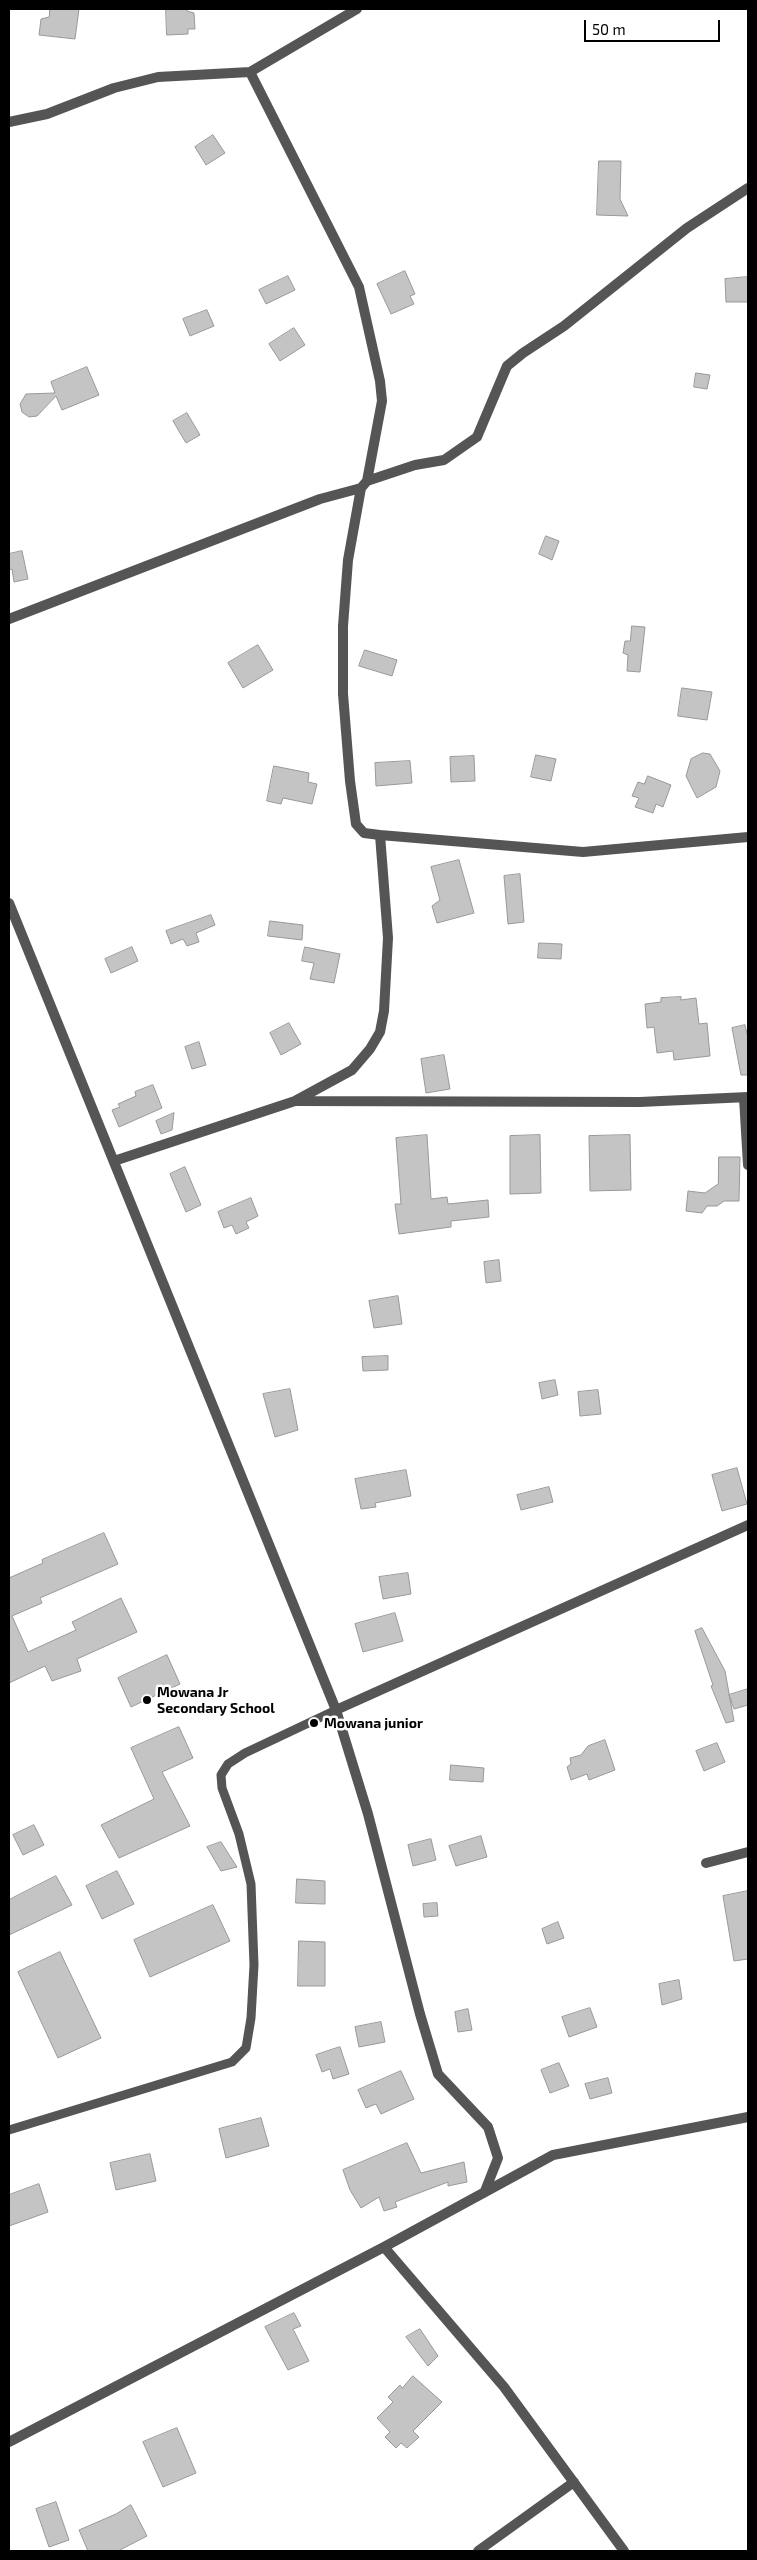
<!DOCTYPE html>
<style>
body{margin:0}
#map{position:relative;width:757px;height:2560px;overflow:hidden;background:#fff;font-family:"Exo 2",sans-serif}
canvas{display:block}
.frame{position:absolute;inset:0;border:10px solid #000;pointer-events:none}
.scale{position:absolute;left:584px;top:20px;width:136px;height:22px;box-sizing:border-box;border:2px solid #000;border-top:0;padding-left:6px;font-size:15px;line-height:18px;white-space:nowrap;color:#000;-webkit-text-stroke:4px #fff;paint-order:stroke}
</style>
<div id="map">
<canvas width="757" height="2560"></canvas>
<div class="frame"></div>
<div class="scale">50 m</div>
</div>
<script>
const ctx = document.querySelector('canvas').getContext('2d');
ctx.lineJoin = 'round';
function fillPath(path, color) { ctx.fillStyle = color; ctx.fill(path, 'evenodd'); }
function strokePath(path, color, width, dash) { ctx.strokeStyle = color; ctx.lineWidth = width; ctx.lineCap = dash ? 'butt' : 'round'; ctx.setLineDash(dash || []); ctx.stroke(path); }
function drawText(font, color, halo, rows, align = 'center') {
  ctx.font = font + ' "Exo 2",sans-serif'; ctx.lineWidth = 5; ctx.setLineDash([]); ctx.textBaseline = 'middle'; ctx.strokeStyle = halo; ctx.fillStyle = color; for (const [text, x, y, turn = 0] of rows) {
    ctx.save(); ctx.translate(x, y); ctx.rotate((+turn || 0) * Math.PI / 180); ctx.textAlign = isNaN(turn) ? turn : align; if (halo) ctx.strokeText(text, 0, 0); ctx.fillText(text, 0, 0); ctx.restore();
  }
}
const building = new Path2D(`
 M50,9H79L75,39L39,35L41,19L49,17Z
 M166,9H187V11L194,13L195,29H188V34L167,35Z
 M213,135L225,153L206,165L195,147Z
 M599,161H621L620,199L628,216L597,215Z
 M405,271L415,294L410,296L414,304L391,314L377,284Z
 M288,276L295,290L266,304L259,290Z
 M748,277V302H726L725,279Z
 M207,310L214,326L190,336L183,319Z
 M294,328L305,345L280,361L269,344Z
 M87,367L99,395L62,410L56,396L37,416L29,417L22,412L20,404L26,394L55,393L51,382Z
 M696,373L710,375L707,389L694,387Z
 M187,413L200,435L186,443L173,421Z
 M546,536L559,541L552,560L539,554Z
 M22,551L28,579L14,582L12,569L9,570V554Z
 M632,626L645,627L640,672L627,671L628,655L623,653L625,641H630Z
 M258,645L273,670L243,688L228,663Z
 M365,650L397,660L392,676L359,666Z
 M682,688L712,692L707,720L678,716Z
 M703,753L710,754L720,771L716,787L697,798L686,776L691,759Z
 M536,755L556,759L551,781L531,777Z
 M474,756L475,781L451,782L450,757Z
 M410,761L412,783L376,786L375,763Z
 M274,766L309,773L308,782L317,784L312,804L283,798L281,804L267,801Z
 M648,776L671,785L663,807L656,804L653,813L635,807L639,798L632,796L638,782L644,784Z
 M459,860L474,913L437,923L432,906L440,900L431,867Z
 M520,874L524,922L508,924L504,876Z
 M211,915L215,925L196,933L199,942L187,946L183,939L171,944L166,931Z
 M270,921L303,925L302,940L268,936Z
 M539,943L562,944L561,959L538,958Z
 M132,947L138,961L111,973L105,959Z
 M305,947L340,954L334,983L310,979L314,963L302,961Z
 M681,997V1000L696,998L699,1024L707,1023L710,1056L674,1060L673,1051L657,1053L654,1027L647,1028L645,1004L661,1002V998Z
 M289,1023L301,1044L281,1055L270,1033Z
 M745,1025L748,1038V1075H741L732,1028Z
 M199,1042L206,1065L192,1069L185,1047Z
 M444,1055L450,1089L426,1093L421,1059Z
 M153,1085L162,1108L119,1127L112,1110L120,1107L118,1104L136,1096L135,1092Z
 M174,1113L172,1130L161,1134L156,1121Z
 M427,1135L431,1199L447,1197L448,1204L488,1200L489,1217L451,1221V1227L399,1234L395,1204H401L396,1138Z
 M540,1135L541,1193L510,1194V1136Z
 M630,1135L631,1190L590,1191L589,1136Z
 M719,1157H740L739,1201H724L717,1206H707L702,1213L686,1211L688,1191L705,1193L718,1184Z
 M185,1167L201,1205L186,1212L170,1174Z
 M251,1198L258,1216L246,1222L249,1228L236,1234L232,1225L224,1228L218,1212Z
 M499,1260L501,1281L486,1283L484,1262Z
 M398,1296L402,1324L374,1328L369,1301Z
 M388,1356V1370L363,1371L362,1357Z
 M555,1380L558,1395L542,1399L539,1383Z
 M290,1389L298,1430L275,1437L263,1394Z
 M598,1390L601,1414L580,1416L578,1392Z
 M737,1468L747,1504L722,1511L712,1475Z
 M406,1470L411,1496L375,1503L376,1507L361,1509L355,1479Z
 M549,1487L553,1502L521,1510L517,1495Z
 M104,1533L118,1564L40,1598L42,1603L12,1616L28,1652L76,1630L72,1622L121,1598L137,1632L77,1659L81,1671L52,1681L45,1666L9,1683V1578L43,1563L42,1560Z
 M408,1573L411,1594L383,1599L379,1577Z
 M395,1613L403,1641L363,1652L355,1624Z
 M702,1628L725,1671L734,1721L726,1723L711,1686L713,1685L695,1631Z
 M167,1655L180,1684L131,1707L118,1678Z
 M748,1689V1705L734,1709L729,1695Z
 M179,1727L193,1758L162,1772L190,1826L119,1858L101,1825L154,1799L131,1748Z
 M605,1740L615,1770L589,1780L587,1774L571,1780L567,1767L571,1764L570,1758L581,1755L588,1746Z
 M717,1743L725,1762L704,1771L696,1751Z
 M451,1765L484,1768L483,1782L450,1780Z
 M34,1825L44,1845L23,1855L13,1835Z
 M481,1836L487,1857L456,1866L449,1846Z
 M431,1839L436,1860L413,1866L408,1845Z
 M221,1842L237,1867L221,1871L207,1847Z
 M117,1871L134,1904L102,1919L86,1886Z
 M56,1876L72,1905L9,1935V1900Z
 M297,1879L325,1881V1904L296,1903Z
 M748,1891V1959L734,1961L723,1896Z
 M437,1903L438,1916L424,1917L423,1904Z
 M213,1905L230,1941L150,1977L134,1940Z
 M558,1922L564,1938L547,1944L542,1929Z
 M299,1941L325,1942V1986H298Z
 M60,1952L101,2038L58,2058L18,1972Z
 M679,1980L682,1999L662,2005L659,1984Z
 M590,2008L597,2027L569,2037L562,2017Z
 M468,2009L472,2030L458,2032L455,2012Z
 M381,2022L385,2042L359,2047L355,2027Z
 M340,2047L349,2074L333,2079L330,2069L322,2072L316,2055Z
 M559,2063L569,2086L550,2093L541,2070Z
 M401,2071L414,2099L381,2114L376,2104L366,2108L358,2090Z
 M608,2078L612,2093L590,2099L585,2084Z
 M261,2118L269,2146L226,2158L219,2129Z
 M407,2143L421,2173L464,2162L467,2182L448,2186V2182L395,2202L397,2207L384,2211L379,2197L361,2208L350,2190L343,2170Z
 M150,2154L156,2181L116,2190L110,2163Z
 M39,2184L48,2212L9,2226V2195Z
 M294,2313L301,2326L293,2329L309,2361L288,2370L265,2327Z
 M420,2329L438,2356L428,2366L406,2337Z
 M413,2376L442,2402L413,2431L419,2437L407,2448L401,2443L396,2448L385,2437L390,2432L377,2418L393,2402L388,2397L400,2385L402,2388Z
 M177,2428L196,2473L163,2487L143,2442Z
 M56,2502L69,2540L49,2547L36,2509Z
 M131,2505L147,2536L118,2551H88L79,2530L116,2514Z`);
fillPath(building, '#c4c4c4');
strokePath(building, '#999', 1);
strokePath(new Path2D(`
 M9,2130L232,2062L246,2048L251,2018L254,1965L251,1884L239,1834L222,1788L221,1775L228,1764L245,1753L336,1710`), '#555', 9);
strokePath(new Path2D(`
 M9,122L47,114L114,88L158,77L250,72L357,9
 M367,481L415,465L444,460L477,437L507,366L523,353L564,326L687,228L748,188
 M361,488L348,560L343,626V694L350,781L356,824L364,833L380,835
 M9,619L320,499L361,488L367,481L382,401L380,381L359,287L250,72
 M9,903L336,1710L368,1814L420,2014L438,2074L488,2127L498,2158L485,2191
 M744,1098L748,1165
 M296,1101L640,1102L748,1097
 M114,1161L295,1101L352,1070L370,1049L380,1032L384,1011L388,938L380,835L583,852L748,837
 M336,1710L748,1525
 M706,1863L748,1852
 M384,2247L504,2387L624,2551
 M9,2442L384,2247L553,2155L748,2117
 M478,2551L574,2482`), '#555', 10);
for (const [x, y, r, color] of [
 [147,1700,5,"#000"],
 [314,1723,5,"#000"]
]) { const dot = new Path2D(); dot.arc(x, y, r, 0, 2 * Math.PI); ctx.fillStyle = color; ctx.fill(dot); strokePath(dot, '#fff', 2); }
drawText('bold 14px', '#000', '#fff', [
 ["Mowana Jr",157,1692],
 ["Secondary School",157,1708],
 ["Mowana junior",324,1723]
], 'left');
</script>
